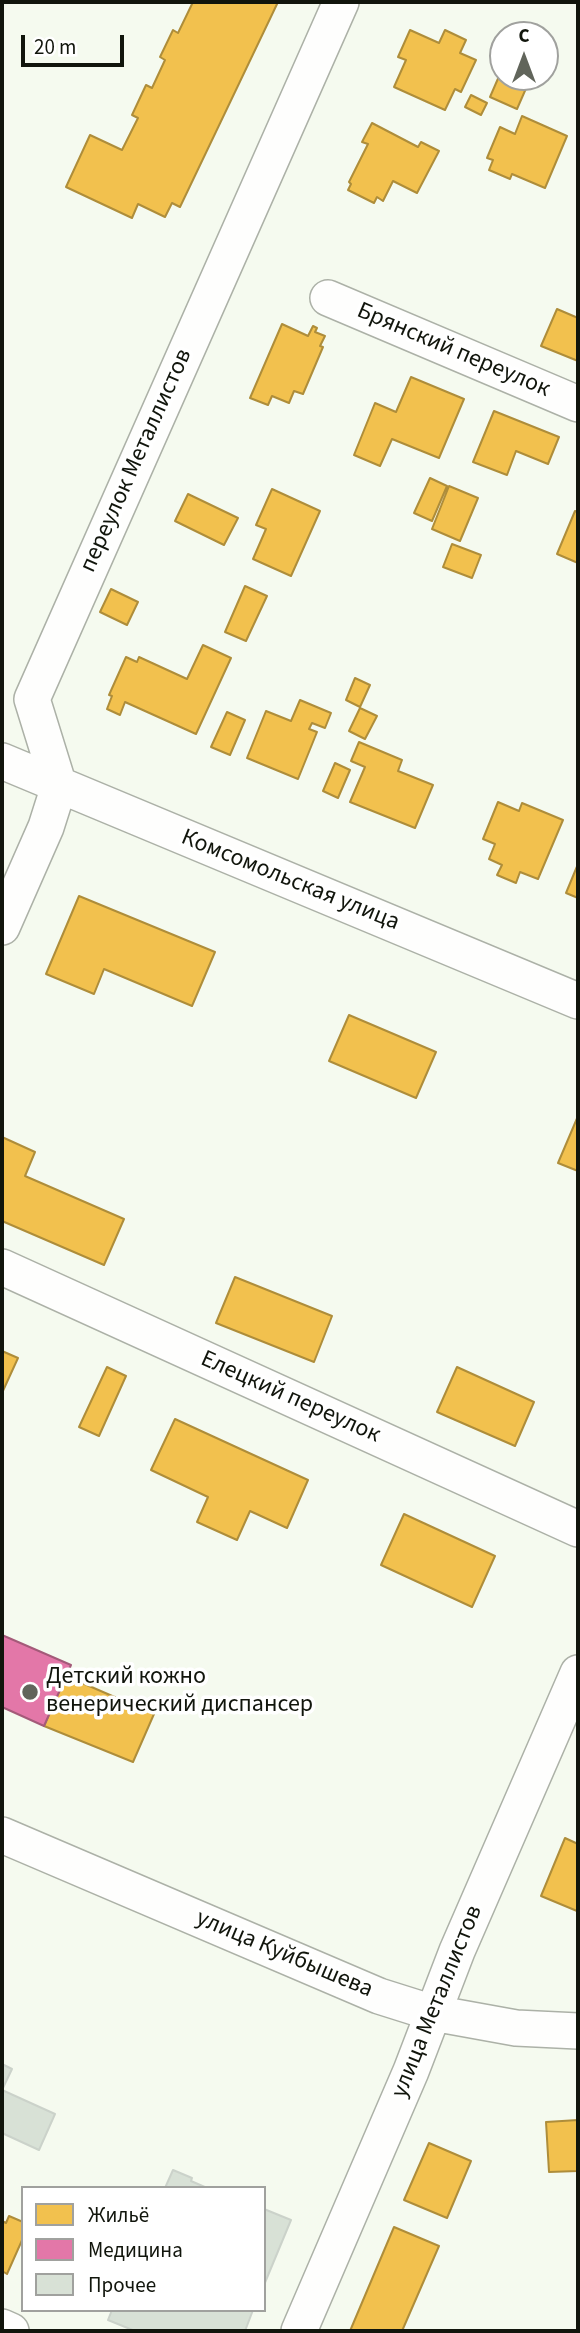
<!DOCTYPE html>
<meta charset="utf-8">
<style>
body{margin:0}
#map{position:relative;width:580px;height:2333px;overflow:hidden;background:#f5faef;font-family:"Source Sans 3",sans-serif}
canvas{display:block}
.frame{position:absolute;inset:0;border:4px solid #11150c;pointer-events:none}
.legend{position:absolute;left:21px;top:2186px;width:245px;height:126px;box-sizing:border-box;background:#fff;border:2px solid #a0a19e;margin:0;padding:9px 12px;list-style:none;font-size:21px;color:#11150c}
.legend li{display:flex;align-items:center;gap:14px;height:35px}
.legend b{width:35px;border:2px solid #a0a19e}
.north{position:absolute;left:489px;top:21px;width:70px;height:70px;box-sizing:border-box;background:#fff;border:2px solid #a0a19e;border-radius:50%;rotate:0deg;font-size:19px;font-weight:700;line-height:28px;text-align:center;color:#11150c}
.north::after{content:'';display:block;margin:auto;width:24px;height:32px;background:#61655b;clip-path:polygon(50% 0,100% 100%,50% 72%,0 100%)}
.scale{position:absolute;left:21px;top:35px;width:103px;height:32px;box-sizing:border-box;border:4px solid #11150c;border-top:0;padding-left:9px;font-size:21px;line-height:24px;white-space:nowrap;color:#11150c;-webkit-text-stroke:5px #fff;paint-order:stroke}
</style>
<div id="map">
<canvas width="580" height="2333"></canvas>
<div class="frame"></div>
<ul class="legend">
<li><b style="height:19px;background:#f2c14e"></b>Жильё</li>
<li><b style="height:19px;background:#e377a8"></b>Медицина</li>
<li><b style="height:19px;background:#d8e1d6"></b>Прочее</li>
</ul>
<div class="north">С</div>
<div class="scale">20 m</div>
</div>
<script>
const ctx = document.querySelector('canvas').getContext('2d');
ctx.lineJoin = 'round';
function fillPath(path, color) { ctx.fillStyle = color; ctx.fill(path, 'evenodd'); }
function strokePath(path, color, width, dash) { ctx.strokeStyle = color; ctx.lineWidth = width; ctx.lineCap = dash ? 'butt' : 'round'; ctx.setLineDash(dash || []); ctx.stroke(path); }
function drawText(font, color, halo, rows, align = 'center') {
  ctx.font = font + ' "Source Sans 3",sans-serif'; ctx.lineWidth = 7; ctx.setLineDash([]); ctx.textBaseline = 'middle'; ctx.strokeStyle = halo; ctx.fillStyle = color; for (const [text, x, y, turn = 0] of rows) {
    ctx.save(); ctx.translate(x, y); ctx.rotate((+turn || 0) * Math.PI / 180); ctx.textAlign = isNaN(turn) ? turn : align; if (halo) ctx.strokeText(text, 0, 0); ctx.fillText(text, 0, 0); ctx.restore();
  }
}
const homes = new Path2D(`
 M193,2H278L180,207L172,203L165,217L138,204L132,218L66,187L90,135L122,150L138,118L132,115L146,85L152,88L165,60L160,57L173,30L178,33Z
 M410,30L439,43L445,30L466,40L460,53L476,60L461,92L455,89L445,110L394,87L406,60L398,57Z
 M503,67V77H531L517,109L490,97Z
 M471,95L487,103L481,115L465,107Z
 M522,116L567,136L545,188L512,174L510,179L489,170L493,160L487,158L500,127L515,134Z
 M372,123L418,147L421,142L439,151L417,193L393,181L383,201L377,197L374,203L348,190L351,184L349,182L368,144L362,142Z
 M557,309L578,318V361L541,346Z
 M282,324L308,336L313,326L317,328L315,332L325,336L320,346L323,347L303,394L294,391L289,403L272,396L268,405L250,398Z
 M411,377L464,399L439,458L392,439L380,466L354,455L375,403L396,412Z
 M494,411L559,437L548,464L516,451L507,475L473,462Z
 M430,478L447,486L432,521L414,513Z
 M449,486L478,498L460,541L432,529Z
 M272,489L320,511L291,576L253,559L266,529L256,525Z
 M188,494L238,518L224,545L175,521Z
 M575,511L578,512V563L557,554Z
 M452,544L481,555L472,578L443,567Z
 M245,586L267,596L246,641L225,632Z
 M111,589L138,602L127,625L100,612Z
 M203,645L231,658L196,734L125,702L120,715L107,709L112,696L109,695L126,657L137,662L139,657L187,679Z
 M355,678L370,685L360,707L346,700Z
 M300,700L331,713L325,728L312,723L309,729L317,732L298,779L247,758L266,711L291,721Z
 M360,708L377,716L365,739L349,731Z
 M227,712L245,720L230,755L211,747Z
 M359,742L402,760L398,771L433,785L415,828L350,802L365,767L351,761Z
 M335,763L350,770L338,798L323,791Z
 M498,802L519,811L522,803L563,820L538,879L520,872L516,883L497,875L502,865L489,859L495,844L483,839Z
 M578,864V898L566,893Z
 M79,896L215,952L192,1006L104,969L94,994L46,974Z
 M349,1015L436,1052L416,1098L329,1061Z
 M578,1116V1171L558,1163Z
 M2,1137L35,1152L25,1176L124,1219L104,1265L2,1221Z
 M235,1277L332,1316L314,1362L216,1323Z
 M2,1351L18,1358L2,1393Z
 M107,1367L126,1376L99,1436L79,1427Z
 M457,1367L534,1402L515,1446L437,1412Z
 M175,1419L308,1480L287,1528L250,1511L237,1540L197,1522L208,1497L151,1470Z
 M404,1514L495,1556L472,1607L381,1565Z
 M66,1676L154,1714L133,1762L44,1726Z
 M565,1838L578,1844L577,1911L541,1896Z
 M578,2120V2171L549,2172L546,2122Z
 M429,2143L471,2161L447,2218L404,2200Z
 M9,2216L23,2222V2238L7,2274L2,2271V2221L6,2223Z
 M394,2227L439,2246L402,2331H350Z`);
fillPath(homes, '#f2c14e');
strokePath(homes, '#ae8d3a', 2);
const health = new Path2D(`
 M2,1635L71,1665L44,1726L2,1707Z`);
fillPath(health, '#e377a8');
strokePath(health, '#a45a79', 2);
const building = new Path2D(`
 M2,2064L12,2069L2,2090L55,2114L39,2150L2,2133Z
 M173,2170L192,2178L191,2181L207,2188H165Z
 M264,2209L291,2220L264,2285Z
 M112,2310H253L245,2331H135L108,2320Z`);
fillPath(building, '#d8e1d6');
strokePath(building, '#cbd2ca', 2);
const street = new Path2D(`
 M328,298L578,404
 M2,761L578,1001
 M2,927L46,827L59,786L32,699L341,2
 M2,1267L578,1529
 M2,1835L379,1996L433,2013L516,2028L578,2031
 M2,2327L11,2331
 M299,2331L411,2071L457,1951L578,1673`);
strokePath(street, '#acb1a7', 38);
strokePath(street, '#fefefd', 35);
for (const [x, y, r, color] of [
 [30,1692,9,"#61655b"]
]) { const dot = new Path2D(); dot.arc(x, y, r, 0, 2 * Math.PI); ctx.fillStyle = color; ctx.fill(dot); strokePath(dot, '#fff', 2.5); }
drawText('24px', '#11150c', '#fff', [
 ["Брянский переулок",453,351,23],
 ["переулок Металлистов",137,461,-66],
 ["Комсомольская улица",290,881,22],
 ["Елецкий переулок",290,1398,24],
 ["улица Куйбышева",284,1955,23],
 ["улица Металлистов",438,2002,-68]
]);
drawText('24px', '#11150c', '#fff', [
 ["Детский кожно",46,1678],
 ["венерический диспансер",46,1706]
], 'left');
</script>
